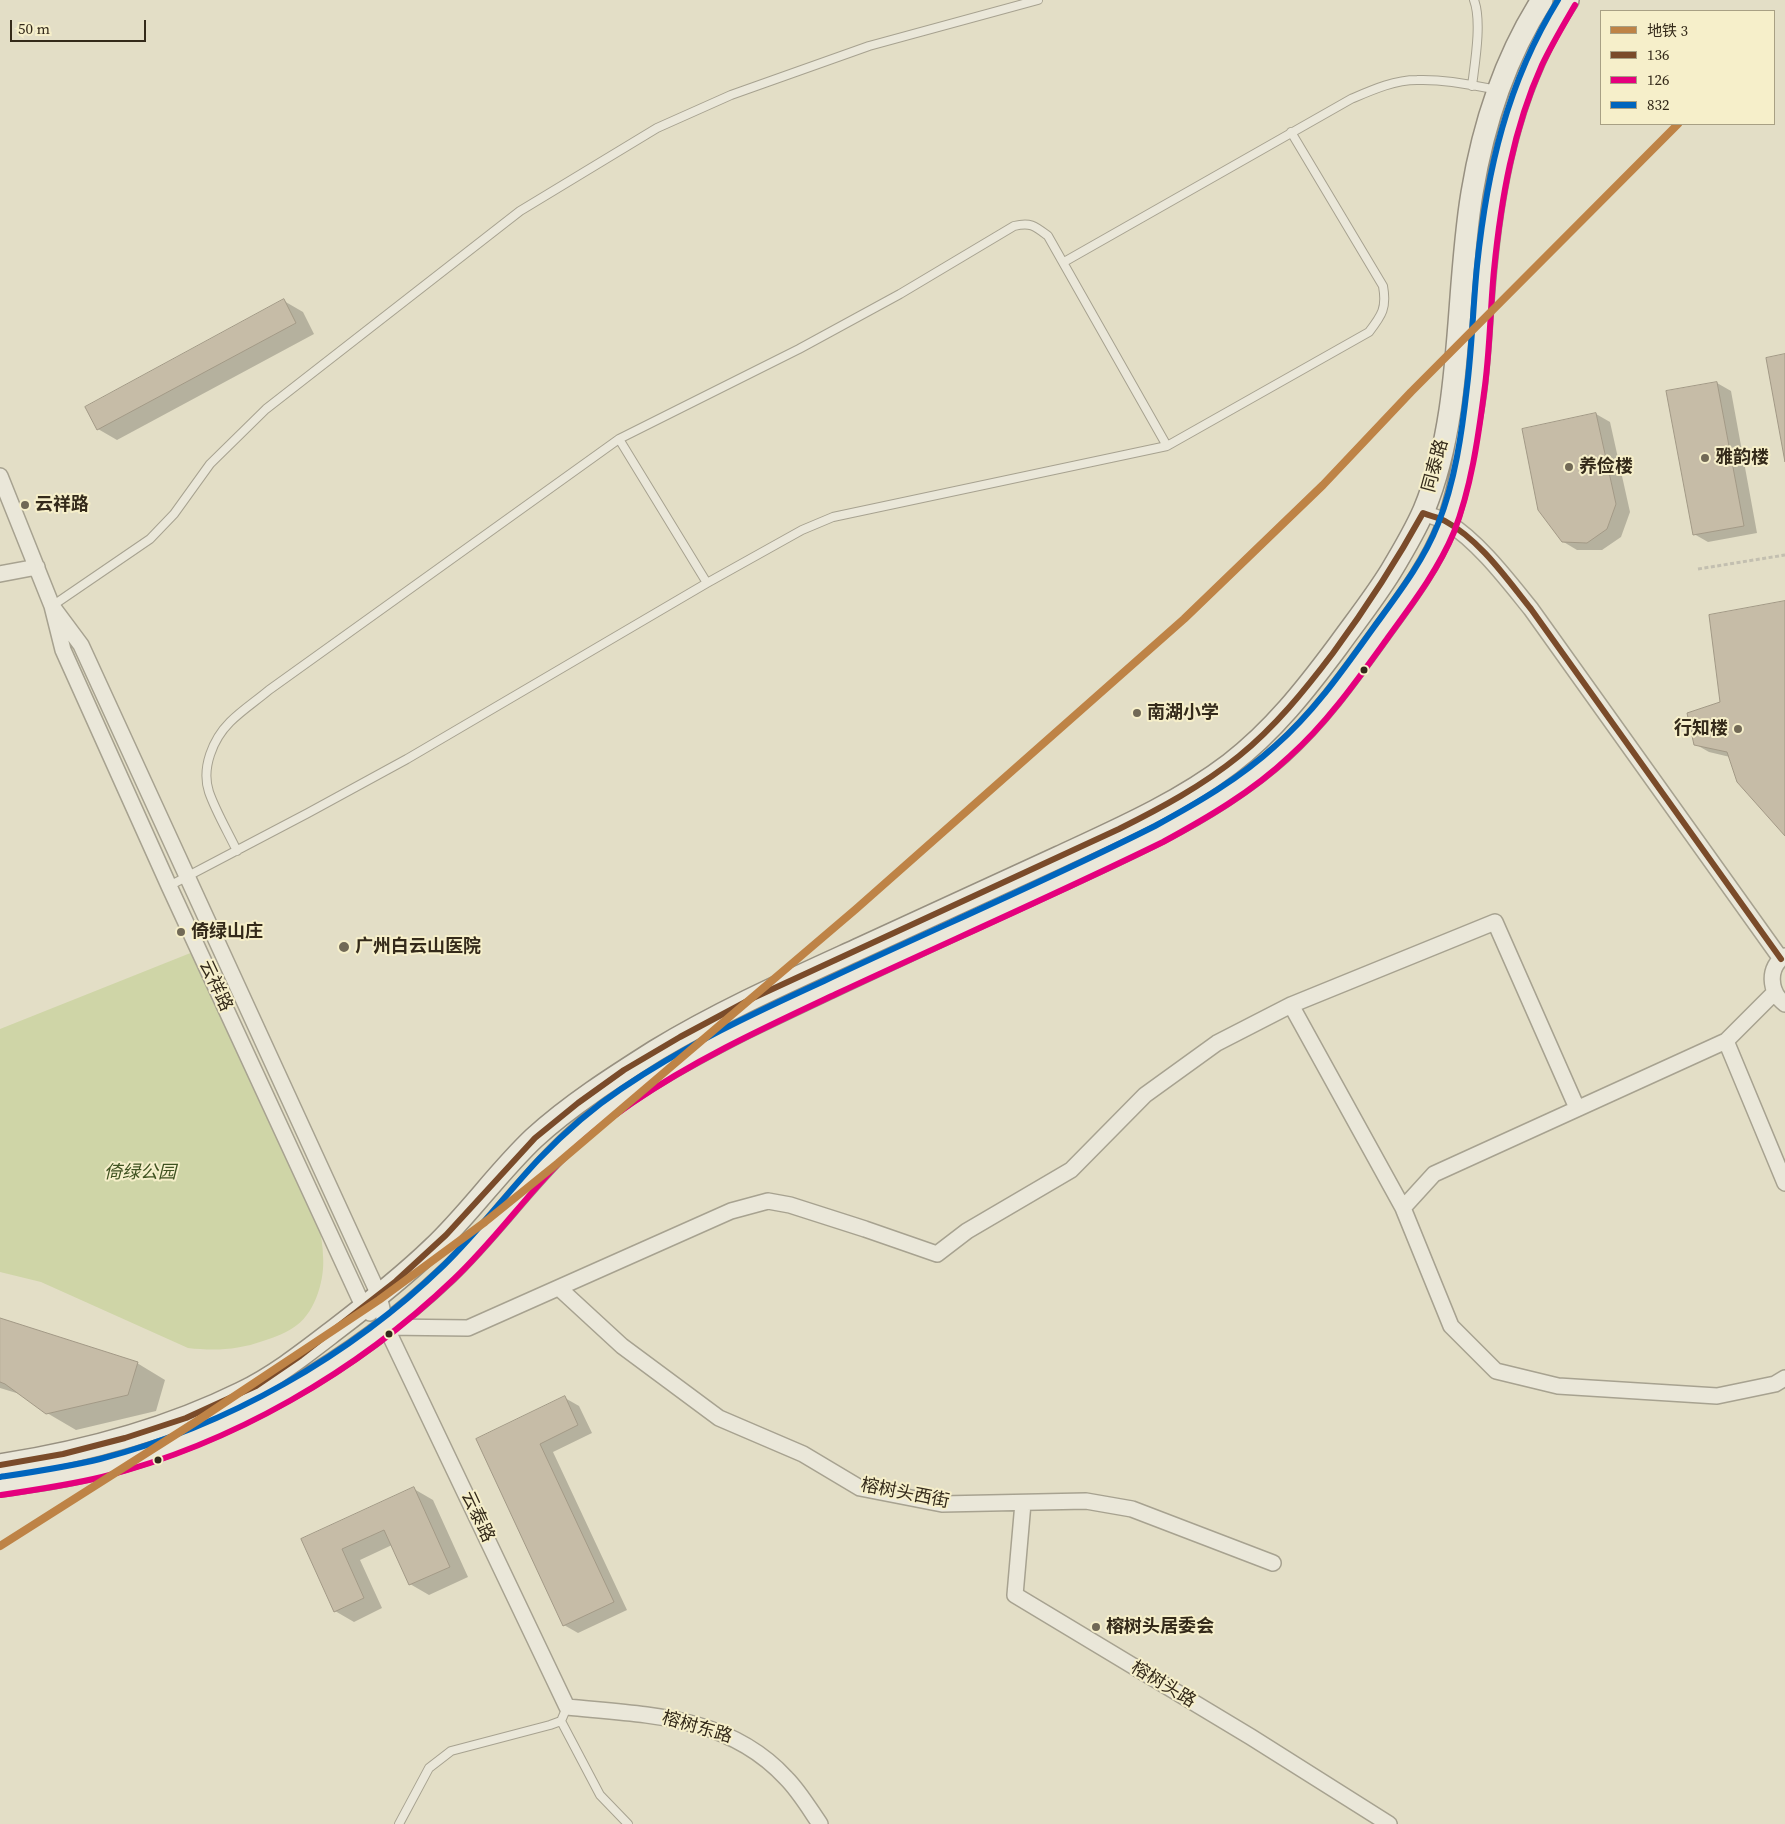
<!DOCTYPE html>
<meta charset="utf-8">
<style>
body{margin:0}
#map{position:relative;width:1785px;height:1824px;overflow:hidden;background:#e3dec6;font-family:"Source Serif 4","Noto Sans SC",serif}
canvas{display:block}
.legend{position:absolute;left:1600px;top:10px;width:175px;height:115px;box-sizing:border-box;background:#f6efca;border:1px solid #a8a084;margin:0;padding:6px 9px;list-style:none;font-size:15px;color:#342a1a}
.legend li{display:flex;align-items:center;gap:10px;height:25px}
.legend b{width:25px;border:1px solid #a8a084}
.scale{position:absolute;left:10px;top:20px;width:136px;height:22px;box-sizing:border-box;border:2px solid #342a1a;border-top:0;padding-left:6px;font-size:15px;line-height:18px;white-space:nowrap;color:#342a1a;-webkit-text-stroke:4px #f6efca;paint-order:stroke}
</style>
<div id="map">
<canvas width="1785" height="1824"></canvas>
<ul class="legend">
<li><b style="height:6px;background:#be8346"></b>地铁 3</li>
<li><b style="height:6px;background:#7a4b2a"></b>136</li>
<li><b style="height:6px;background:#e5007d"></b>126</li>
<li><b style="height:6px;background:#0065bd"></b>832</li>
</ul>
<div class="scale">50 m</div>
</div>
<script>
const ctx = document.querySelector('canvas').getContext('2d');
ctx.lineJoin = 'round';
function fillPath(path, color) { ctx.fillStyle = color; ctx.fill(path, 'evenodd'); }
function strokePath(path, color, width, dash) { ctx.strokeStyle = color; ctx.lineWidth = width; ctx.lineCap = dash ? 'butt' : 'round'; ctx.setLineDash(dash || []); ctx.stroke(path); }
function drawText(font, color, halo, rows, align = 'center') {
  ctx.font = font + ' "Source Serif 4","Noto Sans SC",serif'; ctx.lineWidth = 4; ctx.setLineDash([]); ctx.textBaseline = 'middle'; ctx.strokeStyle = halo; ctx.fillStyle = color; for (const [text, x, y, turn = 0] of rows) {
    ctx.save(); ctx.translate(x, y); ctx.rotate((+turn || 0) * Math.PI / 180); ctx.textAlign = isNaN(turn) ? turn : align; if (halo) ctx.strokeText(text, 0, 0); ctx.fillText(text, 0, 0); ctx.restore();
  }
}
fillPath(new Path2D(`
 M193,952L320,1229C321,1238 323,1247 323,1256C325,1278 316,1311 297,1325C287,1333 275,1337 263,1341C238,1350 214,1351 188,1348L41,1282L0,1272V1029Z`), '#cfd5a7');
fillPath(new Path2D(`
 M284,301L303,312L314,334L117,440L98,429Z
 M1717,383L1731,391L1757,533L1708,542L1694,534Z
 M1596,414L1610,422L1630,512L1621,537L1602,550H1577L1562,541Z
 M1785,602V834L1730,757L1709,752L1695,744Z
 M0,1320L137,1363L165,1380L156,1411L76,1430L47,1413L23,1395L0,1388Z
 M565,1398L579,1406L592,1433L553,1452L627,1610L578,1633L564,1625L477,1439Z
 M414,1489L433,1500L468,1577L429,1595L410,1584L392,1545L360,1560L382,1608L354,1622L335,1611L303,1540Z`), '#0003');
const building = new Path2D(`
 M284,299L296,323L97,430L85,407Z
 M1785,354V462L1766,358Z
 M1717,382L1744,526L1693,535L1666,391Z
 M1596,413L1616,504L1607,529L1587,543L1562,542L1538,510L1522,429Z
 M1785,601V836L1737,782L1727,752L1694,745L1687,713L1720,702L1709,615Z
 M0,1318L138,1362L128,1395L46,1414L5,1384L0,1382Z
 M565,1396L578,1425L540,1444L614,1602L563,1626L476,1439Z
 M414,1487L450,1567L409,1585L384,1530L342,1549L364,1598L334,1612L301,1539Z`);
fillPath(building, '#c6bca7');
strokePath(building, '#a29986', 1);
const service = new Path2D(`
 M1472,86C1475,62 1482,21 1474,0
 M1064,262L1351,99C1372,90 1394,80 1417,80C1445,79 1471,85 1498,90
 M619,439L799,349L900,294L1014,226C1031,222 1035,226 1048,236L1167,446
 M52,606L150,539L174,514L210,464L266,409L520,211L657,128L731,95L869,46L1038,0
 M237,851C228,832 216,812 209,792C201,768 213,739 230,722C242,710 256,701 269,690L619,439L707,583
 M169,886L308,813L407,759L707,583L802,530L833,517L1167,446L1369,332C1382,315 1387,308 1383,286L1291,132
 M561,1721L600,1795L628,1824
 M399,1824L429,1768L451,1751L550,1725L561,1721L567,1707`);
const minor = new Path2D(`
 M0,476L52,606L63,650L169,886L364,1308L370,1313
 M1423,513C1431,516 1441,518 1448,523C1478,541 1509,582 1531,609L1781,959
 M0,574L37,567
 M52,606L81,645L379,1295L386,1327L567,1707C647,1715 728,1715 786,1778C799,1791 809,1808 820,1824
 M1785,956C1767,967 1769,992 1785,1004
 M1775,992L1726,1041L1434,1174L1403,1208L1451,1326L1496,1371L1558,1386L1717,1396L1775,1384L1785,1378
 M1291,1005L1403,1208
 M1726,1041L1785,1183
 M559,1288L622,1346L719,1418L803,1454L860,1488L942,1504L1086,1501L1132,1509L1273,1563
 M386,1327L468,1328L731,1211L768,1201L790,1205L865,1229L937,1254L967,1231L1071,1170L1145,1095L1217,1043L1291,1005L1495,922L1577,1108
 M1023,1503L1015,1595L1251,1737L1389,1824`);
const secondary = new Path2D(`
 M0,1465C83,1452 166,1430 241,1393C276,1376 306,1352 336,1329C370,1303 403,1277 433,1248C469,1214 498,1172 534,1138C570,1105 614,1077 655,1051C721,1011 791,980 861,948C927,918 993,888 1059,857C1117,830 1179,803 1230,764C1273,731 1306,689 1338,646C1356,621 1375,597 1391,571C1403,551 1415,531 1424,510C1464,413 1455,295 1472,193C1483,126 1505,58 1542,0
 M0,1486C39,1480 77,1475 115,1464C237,1429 354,1362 447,1274C488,1235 521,1188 562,1148C614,1097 680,1061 745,1028C838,983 931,940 1025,897C1113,856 1208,818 1281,753C1321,717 1351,674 1382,631C1406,598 1431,565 1446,527C1460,491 1466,446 1473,408C1481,361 1481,312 1486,265C1495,171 1515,79 1568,0`);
strokePath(service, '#a7a290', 10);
strokePath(minor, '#a7a290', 18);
strokePath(secondary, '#979080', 24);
strokePath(new Path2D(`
 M1698,569L1785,555`), '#c3bfb0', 3, [4, 2.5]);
strokePath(service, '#eae7d9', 8);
strokePath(minor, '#eae7d9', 15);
strokePath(secondary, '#eae7d9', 21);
strokePath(new Path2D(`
 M0,1465L63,1454L125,1438L186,1418L256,1386L300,1356L396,1281L446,1235L535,1138L578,1103L624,1070L680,1037L753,998L1119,829C1161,808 1202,786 1239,756C1275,727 1305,690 1333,653C1366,608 1396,562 1423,513C1430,516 1438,517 1445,521C1480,540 1506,578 1531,609L1781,959`), '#7a4b2a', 6);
strokePath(new Path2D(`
 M1,1495C35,1490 69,1485 102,1477C232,1444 357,1372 454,1279C490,1245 520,1204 554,1168C578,1144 604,1122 632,1103C696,1059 766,1027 836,994C945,943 1055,895 1163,842C1207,818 1252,792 1289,757C1328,722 1358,679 1389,636C1413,603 1438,570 1454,532C1471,488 1478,439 1484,393C1490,352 1490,311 1494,270C1501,200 1513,129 1542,65C1552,44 1564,24 1575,5`), '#e5007d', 6);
strokePath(new Path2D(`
 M0,1477C33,1472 67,1467 100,1459C227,1426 350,1356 444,1265C478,1232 506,1194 539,1159C564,1133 591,1109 621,1089C684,1046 754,1013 824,981C934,929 1046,881 1155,826C1197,803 1239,779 1275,746C1314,712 1344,669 1374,627C1398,594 1423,562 1438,524C1455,482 1462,432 1467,387C1472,347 1473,306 1477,266C1487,170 1507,83 1558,0`), '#0065bd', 6);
strokePath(new Path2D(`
 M0,1546L197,1421L379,1300L485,1222L558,1163L856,909L1184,619L1323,485L1411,392L1678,124`), '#be8346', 8);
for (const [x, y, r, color] of [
 [1705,458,5,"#716956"],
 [1569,467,5,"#716956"],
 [25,505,5,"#716956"],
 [1364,670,4.5,"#342a1a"],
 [1137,713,5,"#716956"],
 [1738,729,5,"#716956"],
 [181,932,5,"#716956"],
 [344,947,6,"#716956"],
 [389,1334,4.5,"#342a1a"],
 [158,1460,4.5,"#342a1a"],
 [1096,1627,5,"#716956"]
]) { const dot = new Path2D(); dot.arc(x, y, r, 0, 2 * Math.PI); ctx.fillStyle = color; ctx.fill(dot); strokePath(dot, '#f6efca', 2); }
drawText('bold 18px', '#342a1a', '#f6efca', [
 ["雅韵楼",1715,458],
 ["养俭楼",1579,467],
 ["云祥路",35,505],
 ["南湖小学",1147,713],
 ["行知楼",1728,729,"right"],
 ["倚绿山庄",191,932],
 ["广州白云山医院",355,947],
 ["榕树头居委会",1106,1627]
], 'left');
drawText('18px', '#342a1a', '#f6efca', [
 ["同泰路",1436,466,-75],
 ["云祥路",215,986,65],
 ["榕树头西街",905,1494,11],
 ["云泰路",477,1517,65],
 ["榕树头路",1163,1685,31],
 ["榕树东路",697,1728,16]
]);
drawText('italic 18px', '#3f5220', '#f6efca', [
 ["倚绿公园",140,1173]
]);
</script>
